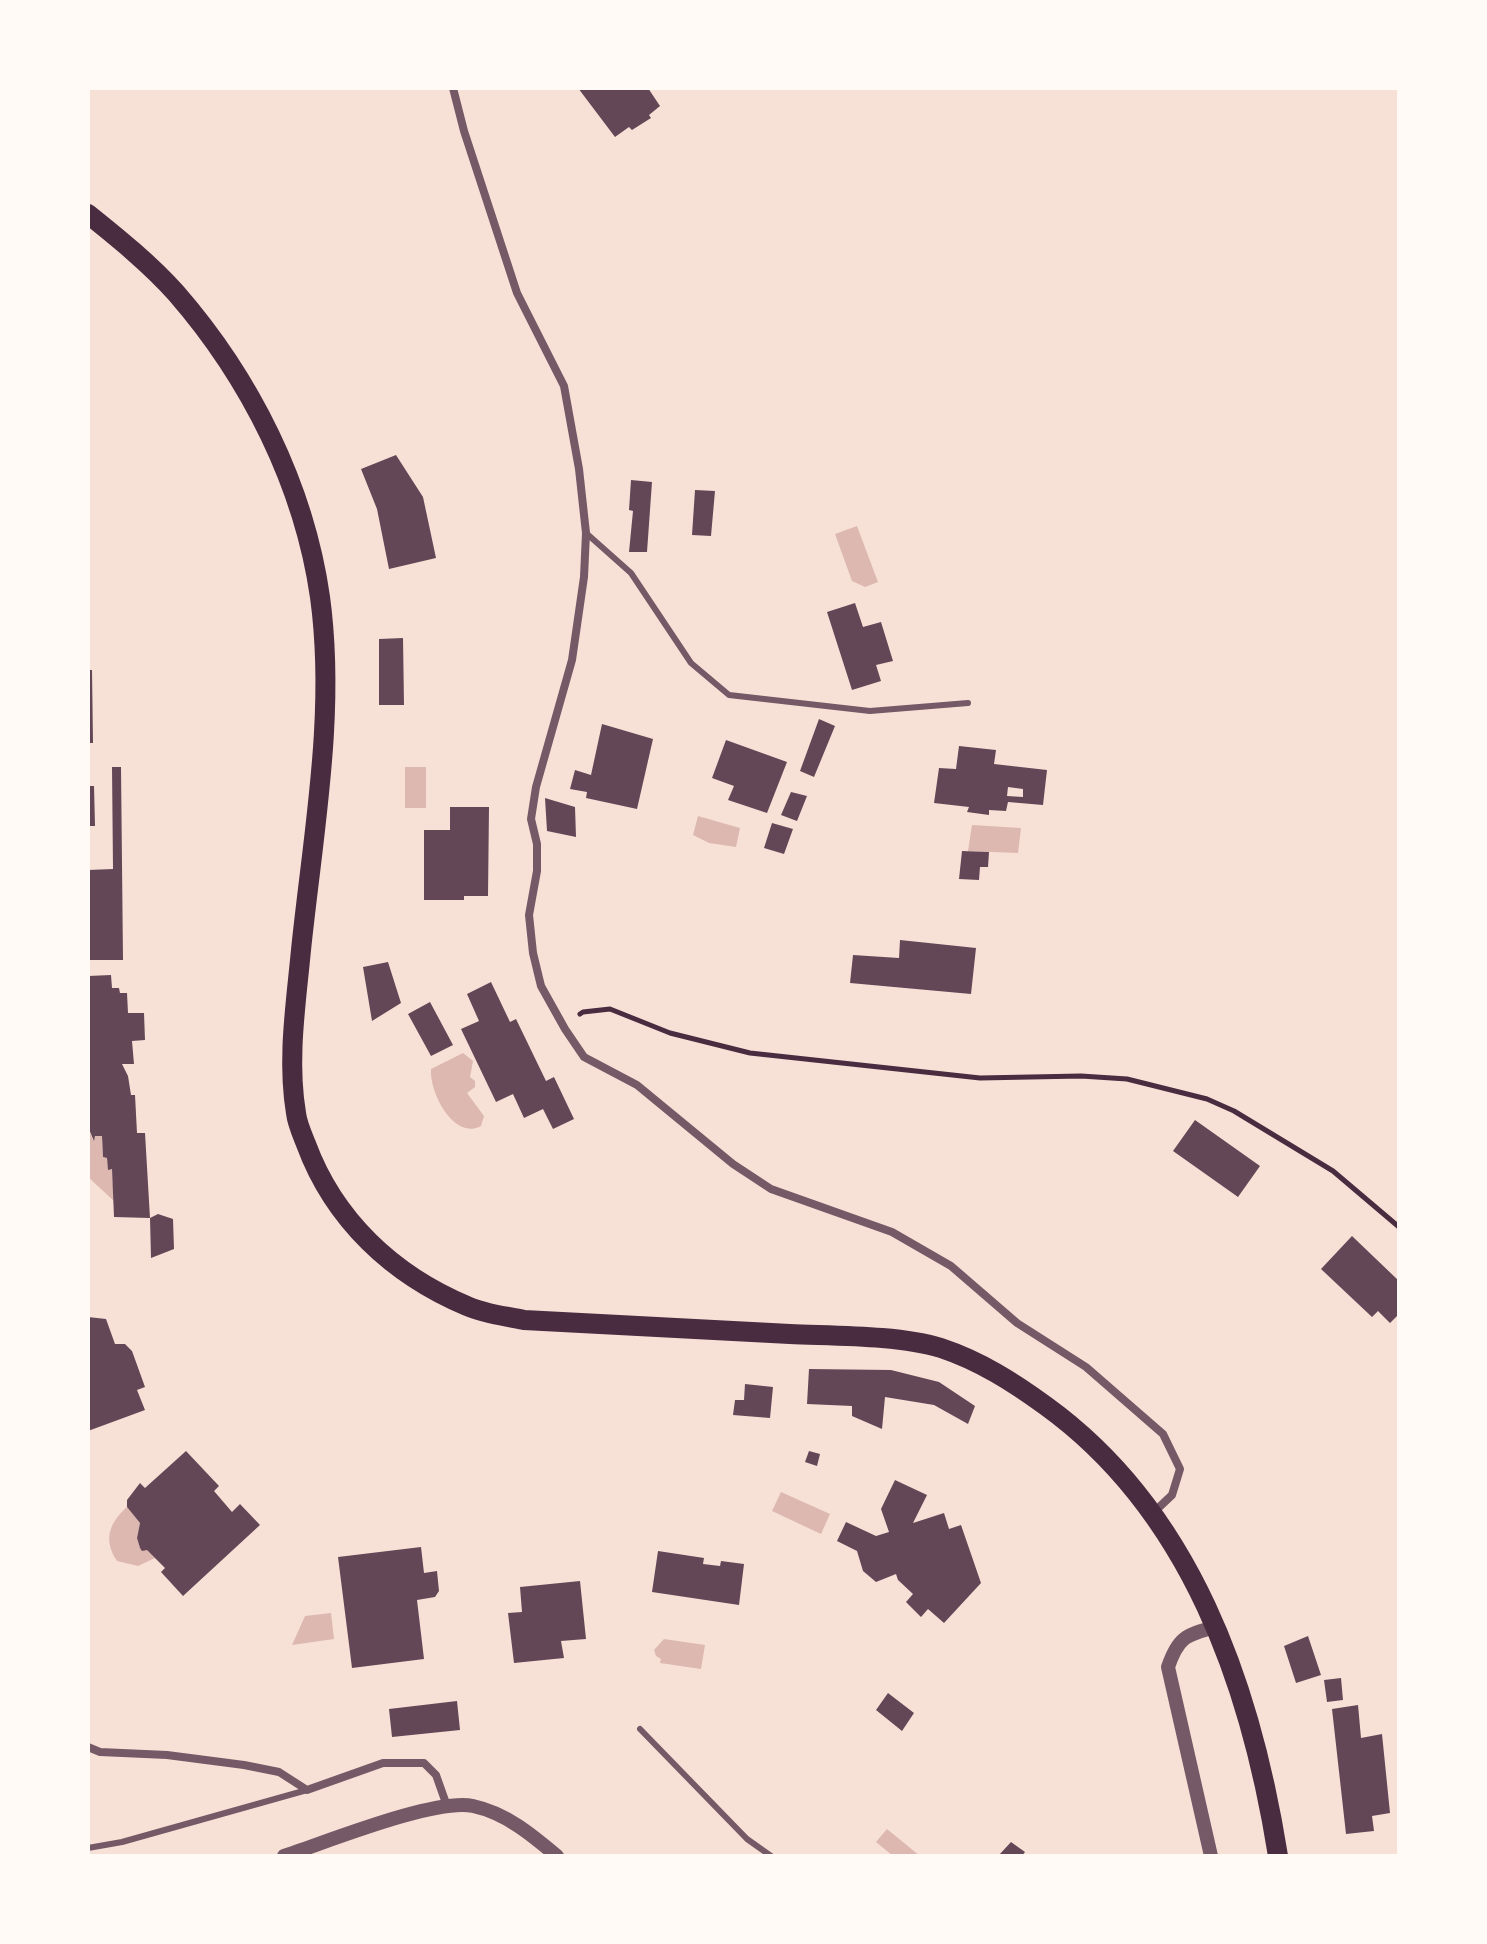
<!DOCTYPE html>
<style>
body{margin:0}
#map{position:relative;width:1487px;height:1944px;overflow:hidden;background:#f7e1d7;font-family:Jost,sans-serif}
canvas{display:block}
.frame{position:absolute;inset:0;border:90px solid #fffaf5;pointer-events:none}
</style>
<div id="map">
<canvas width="1487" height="1944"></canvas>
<div class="frame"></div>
</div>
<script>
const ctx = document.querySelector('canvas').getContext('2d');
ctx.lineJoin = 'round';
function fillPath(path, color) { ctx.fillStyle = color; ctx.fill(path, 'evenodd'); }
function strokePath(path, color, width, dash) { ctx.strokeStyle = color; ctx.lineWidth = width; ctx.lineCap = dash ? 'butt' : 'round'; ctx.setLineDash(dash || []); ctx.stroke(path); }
fillPath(new Path2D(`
 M857,526L878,582L865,587L852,581L835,534Z
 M405,767H426V808H405Z
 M698,816L740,828L736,847L709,843L693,835Z
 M972,825L1021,828L1018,853L968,851Z
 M463,1053L473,1061L470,1077L475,1081V1087L467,1093L484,1116L481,1126C454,1141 429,1092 431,1069Z
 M88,1127L93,1140L95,1136H102L103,1157L107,1158L108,1169H112L114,1201L88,1177Z
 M781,1492L830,1514L821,1534L772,1511Z
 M127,1507L140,1523L137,1538L140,1548L147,1550L155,1558L138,1566L117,1561C103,1540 109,1523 127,1507Z
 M331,1613L334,1639L292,1645L305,1616Z
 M664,1639L705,1645L701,1669L660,1663L661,1659L656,1656L654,1650Z
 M887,1829L920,1856H893L876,1842Z`), '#dcb8b0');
fillPath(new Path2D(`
 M578,88H648L660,106L649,115L651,118L632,130L629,127L615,137Z
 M396,455L423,497L436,558L389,569L377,509L361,469Z
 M631,480L652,482L647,552H629L633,511L629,510Z
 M695,490L715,491L711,536L692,535Z
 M855,603L863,627L881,622L893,661L876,665L881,681L852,690L827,612Z
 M403,638L404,705H379V639Z
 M88,670H92L93,743H88Z
 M819,719L835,726L814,777L800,771Z
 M602,724L653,739L637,809L586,798L587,792L570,789L575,770L591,775Z
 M726,740L787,762L767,813L728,800L734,786L712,778Z
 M959,746L996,750L994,764L1047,770L1043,805L1008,802L1006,811L989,810V815L967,812L969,807L934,803L939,768L956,769ZM1008,787L1023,789V797L1007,796Z
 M112,767H121L123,960H88V870L113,869Z
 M88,786H94L95,826H88Z
 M791,792L807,796L797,821L781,815Z
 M545,798L575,807L576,837L547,831Z
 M450,807H489L488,896H464V900H424V830H450Z
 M772,823L793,829L784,854L764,848Z
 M962,851L989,852L988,867H980L979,880L959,879Z
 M900,940L976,948L971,994L850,983L853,955L899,958Z
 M388,962L401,1003L372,1021L363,967Z
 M111,975L112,988H119L120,993H127L128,1013H144L145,1040L132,1041L134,1064H122L128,1076L131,1095H135L137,1133H145L150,1218L114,1217L112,1169L108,1170L107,1158L103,1157L102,1136H95L94,1141L88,1127V976Z
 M491,982L510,1022L516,1019L546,1081L554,1077L574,1119L553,1129L543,1109L524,1118L513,1094L496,1102L461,1029L479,1021L467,994Z
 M430,1002L453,1045L431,1056L408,1014Z
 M1195,1120L1260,1166L1238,1197L1173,1151Z
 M158,1214L173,1219L174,1249L151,1258L150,1218Z
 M1352,1236L1399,1281V1314L1390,1323L1378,1311L1372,1317L1321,1269Z
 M88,1317L106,1319L115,1344H125L132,1351L145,1387L137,1390L145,1410L88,1431Z
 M809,1369L891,1370L939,1382L975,1406L968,1424L934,1405L885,1397L882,1429L852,1416V1406L807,1404Z
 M745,1384L773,1387L770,1418L733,1415L735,1400H744Z
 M186,1451L219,1486L214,1491L232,1512L240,1504L260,1525L183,1596L161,1572L165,1568L147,1550L142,1551L140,1548L137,1538L140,1523L127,1507V1500L140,1483L145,1488Z
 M809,1451L820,1454L817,1466L805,1462Z
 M895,1480L927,1495L913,1523L944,1513L949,1529L961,1525L981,1583L944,1623L928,1609L921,1617L906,1602L913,1594L898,1580L896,1574L876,1582L863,1571L857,1551L837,1541L846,1522L876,1536L889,1532L881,1509Z
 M421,1547L424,1573L437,1571L439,1591L435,1597L417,1600L424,1659L352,1668L338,1557Z
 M658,1551L704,1558L703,1564L720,1566L721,1561L744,1564L739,1605L652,1592Z
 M580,1581L586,1639L561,1641L564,1658L514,1663L508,1613L522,1612L520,1587Z
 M1308,1636L1321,1675L1296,1683L1284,1646Z
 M1341,1678L1343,1700L1327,1702L1324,1680Z
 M888,1693L914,1713L902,1731L876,1710Z
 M457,1701L460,1730L392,1737L389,1709Z
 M1358,1705L1361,1738L1382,1734L1390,1813L1372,1816L1374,1831L1346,1834L1332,1709Z
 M1011,1842L1025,1852L1022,1856L999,1855Z`), '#644757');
strokePath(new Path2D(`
 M580,1014L583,1012L610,1009L670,1033L750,1053L980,1078L1081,1076L1127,1079L1207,1099L1234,1111L1333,1171L1399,1227`), '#4a2c40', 5);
strokePath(new Path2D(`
 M586,533L631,573L691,663L729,695L870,711L968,703
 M640,1729L747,1839L771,1856
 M88,1848L122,1842L307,1790`), '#755966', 6);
strokePath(new Path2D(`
 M453,88L464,131L517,293L564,386L579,469L586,533L584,577L572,660L536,787L531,819L537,844V871L529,915L533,953L541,986L565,1029L584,1057L637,1085L733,1164L771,1189L892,1232L951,1266L1017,1323L1086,1367L1163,1434L1180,1469L1172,1495L1154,1512
 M88,1747L100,1752L167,1755L244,1765L279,1772L307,1790L383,1763H424L436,1775L447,1806`), '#755966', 8);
strokePath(new Path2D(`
 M284,1856C327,1842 435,1798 473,1806C506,1813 532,1835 557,1856
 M1211,1856L1168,1667C1178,1638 1185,1635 1215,1627`), '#755966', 14);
strokePath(new Path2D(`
 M88,214C118,238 150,264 176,293C250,378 304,485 320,597C336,713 313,834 301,950C296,1004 287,1059 296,1113C297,1123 302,1134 306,1144C334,1220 393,1275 467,1306C484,1314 506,1316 524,1320C613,1325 702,1329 790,1334C834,1336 899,1335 941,1348C980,1361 1013,1382 1046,1406C1191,1511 1251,1686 1278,1856`), '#4a2c40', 20);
</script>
